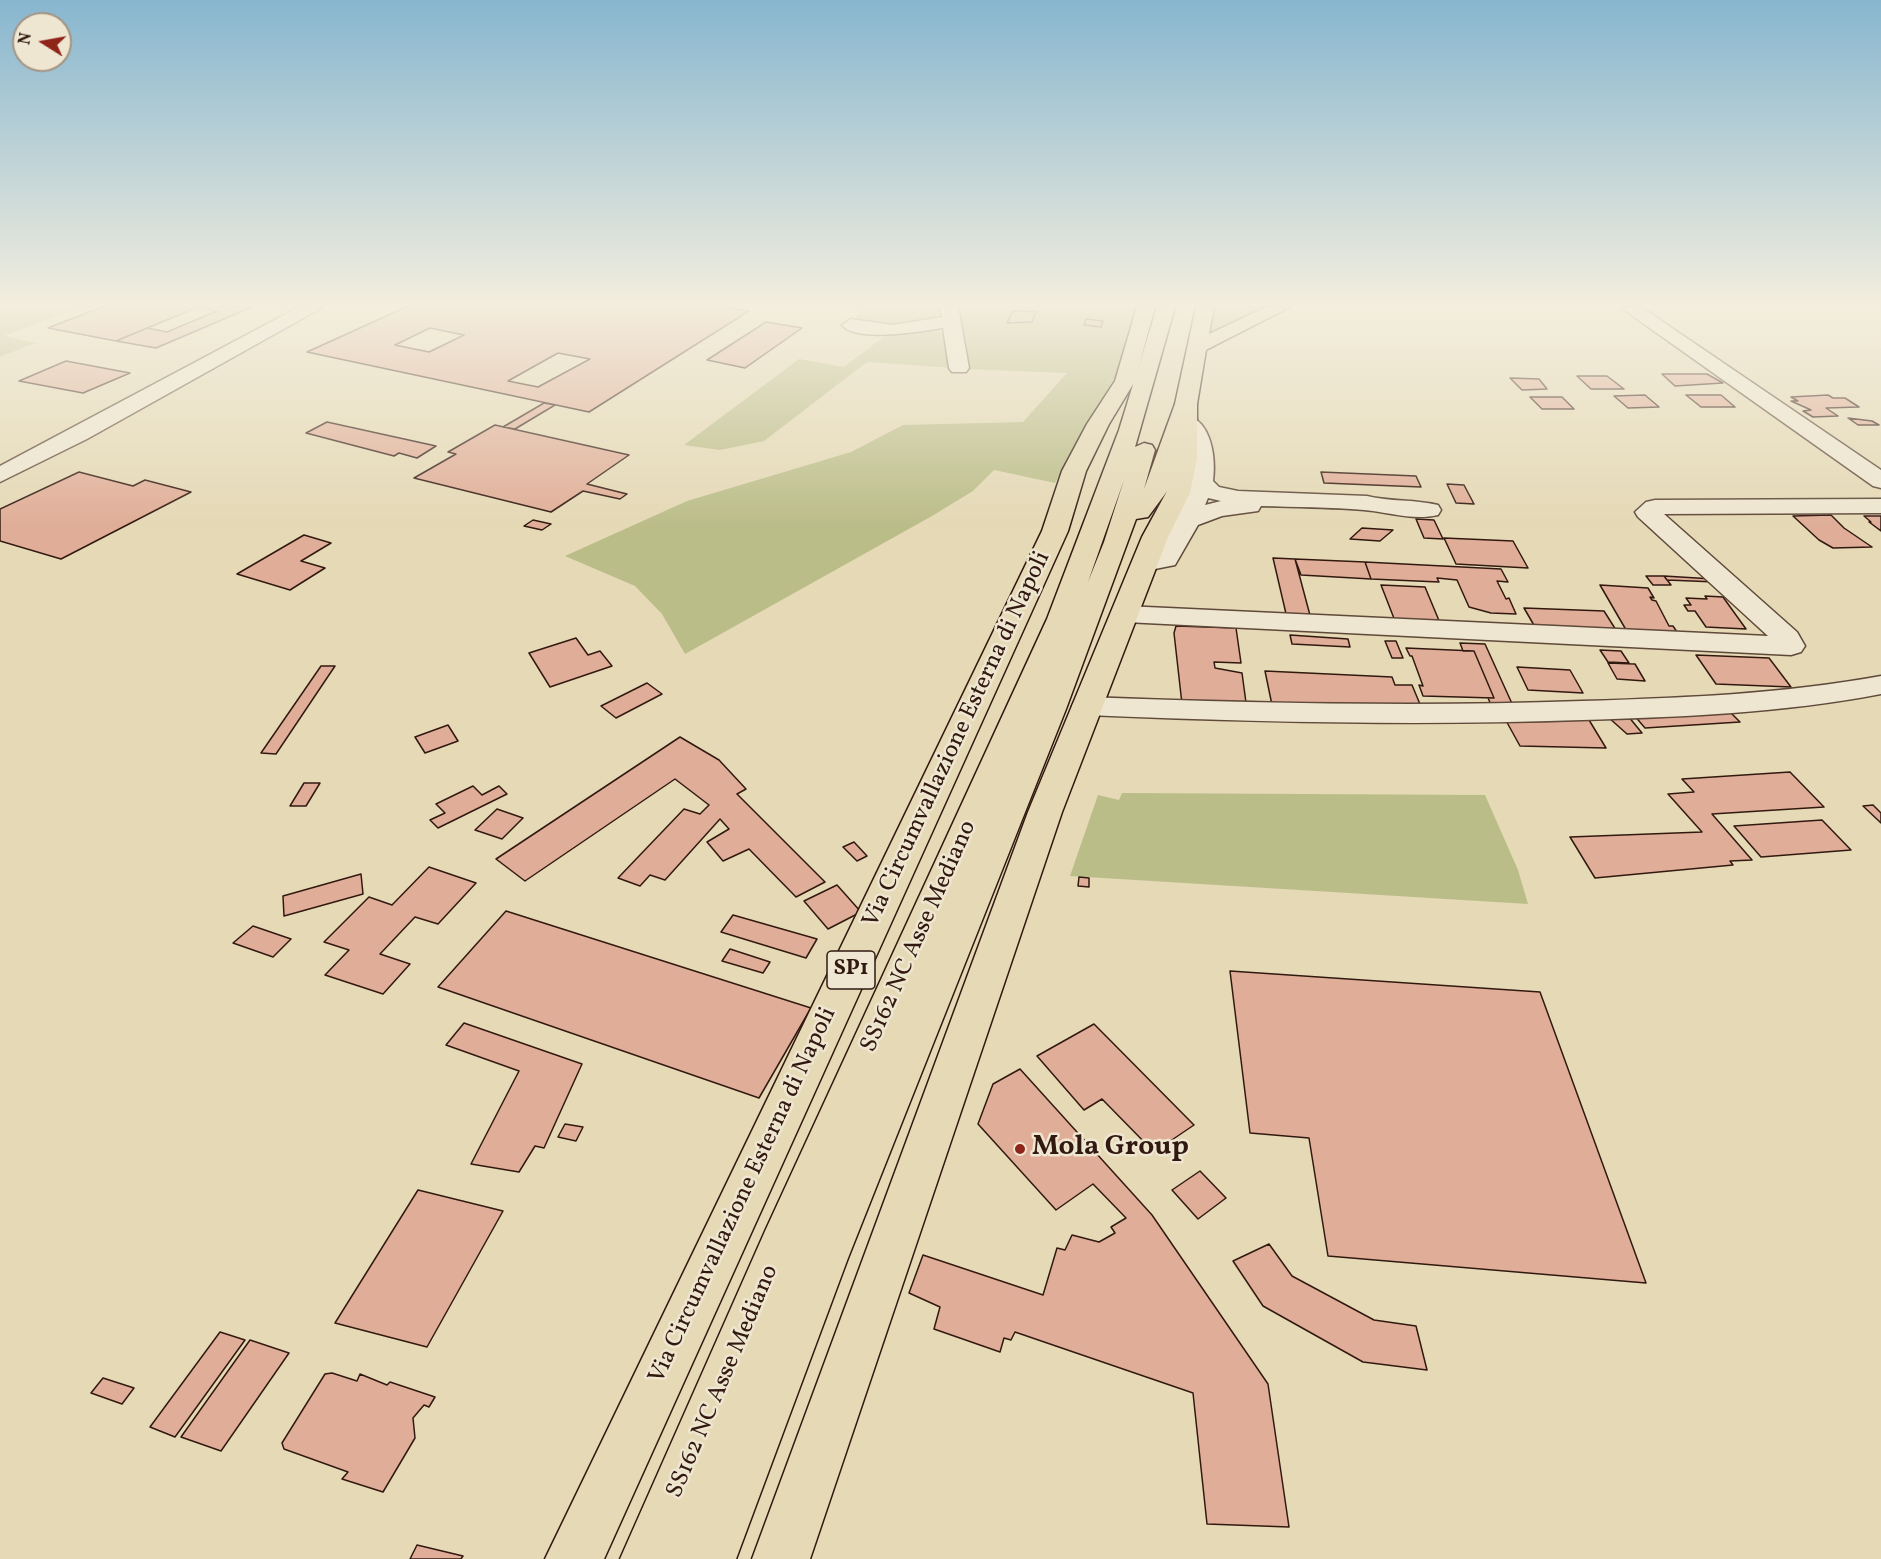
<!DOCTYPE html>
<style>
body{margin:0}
#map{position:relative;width:1881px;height:1559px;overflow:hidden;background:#e5d9b6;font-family:Vollkorn,serif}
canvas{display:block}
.north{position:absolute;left:12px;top:12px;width:60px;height:60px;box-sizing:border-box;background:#eee6d0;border:2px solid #a39483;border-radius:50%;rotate:281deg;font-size:16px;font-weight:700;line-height:24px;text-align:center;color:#321910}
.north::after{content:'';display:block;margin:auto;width:21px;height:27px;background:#8f2418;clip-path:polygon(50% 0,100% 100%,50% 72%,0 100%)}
</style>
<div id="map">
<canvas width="1881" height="1559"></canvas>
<div class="north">N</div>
</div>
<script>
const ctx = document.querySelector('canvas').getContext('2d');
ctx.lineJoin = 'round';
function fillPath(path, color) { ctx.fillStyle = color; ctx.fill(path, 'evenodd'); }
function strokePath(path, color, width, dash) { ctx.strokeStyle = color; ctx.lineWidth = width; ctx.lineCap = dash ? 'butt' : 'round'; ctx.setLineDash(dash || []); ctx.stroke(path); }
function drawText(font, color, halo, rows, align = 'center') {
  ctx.font = font + ' Vollkorn,serif'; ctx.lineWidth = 5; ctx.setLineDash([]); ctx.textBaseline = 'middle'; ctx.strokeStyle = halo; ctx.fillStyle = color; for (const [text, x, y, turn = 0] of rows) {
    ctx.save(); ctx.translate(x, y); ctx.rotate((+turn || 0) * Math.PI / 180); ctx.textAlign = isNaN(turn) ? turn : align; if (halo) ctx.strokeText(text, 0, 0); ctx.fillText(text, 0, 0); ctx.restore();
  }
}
fillPath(new Path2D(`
 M0,307H80L4,336L35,343L0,357Z
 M864,307H940V312C918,333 881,325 853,321Z
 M957,307H1139L1119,370L1055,483L994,470L973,491L932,516L685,654L662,614L635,586L565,556L687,501L851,452L903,425L1023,422L1067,373L963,369Z
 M1213,307H1271L1212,334Z
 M927,330L946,334L954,368L867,362L764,441L720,450L684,445L799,359L844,367L886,335Z
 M1122,793L1485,795L1518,870L1528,904L1070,876L1098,795L1119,800Z`), '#bbbd89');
const building = new Path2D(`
 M102,307H198L116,341L48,328Z
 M197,307H252L156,348L116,341L147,328L167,332L217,311Z
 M406,307H726L749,311L589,412L307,352ZM430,328L464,335L429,352L395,345ZM558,353L590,359L538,387L508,381Z
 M1013,311H1023L1036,312L1032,322L1007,323Z
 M1086,319L1103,321L1101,327L1084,325Z
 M766,322L802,328L745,368L707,360Z
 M66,361L130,373L83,393L19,381Z
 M1662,374H1707L1723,383L1675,386Z
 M1577,376H1607L1624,389H1591Z
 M1510,378L1539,379L1547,389L1522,390Z
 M1645,395L1659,407L1628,408L1614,396Z
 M1686,395H1721L1735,407H1701Z
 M1828,395L1833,398H1845L1859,407L1826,408L1838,416L1813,417L1803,411L1811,410L1791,401H1798L1791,397Z
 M1530,397H1562L1574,409H1542Z
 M544,403L555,405L515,429L503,427Z
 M1848,418L1872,421L1879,425H1858Z
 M327,422L436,446L417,458L399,453L394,456L306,433Z
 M495,425L629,455L587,484L627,494L620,499L583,491L551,512L414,478L456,454L448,452Z
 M79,472L133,486L145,480L191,492L61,559L0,541V509Z
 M1321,472L1416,476L1421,487L1324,483Z
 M1447,484L1464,485L1474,504L1456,503Z
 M1831,515L1844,528L1872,547L1833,548L1819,540L1793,516Z
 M1864,516H1881V531L1869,522H1871Z
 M1416,519L1434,520L1443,539L1424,538Z
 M533,520L551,524L542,530L524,526Z
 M1362,528L1393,530L1380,541L1350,539Z
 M304,535L331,543L301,561L325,568L290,590L237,574Z
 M1444,538L1513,541L1528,568L1456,564Z
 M1273,558L1295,559L1311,619L1287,618Z
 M1295,559L1365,562L1371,579L1301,575Z
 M1365,562L1501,569L1508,582L1497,581L1506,599L1509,598L1516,614L1491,613L1469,607L1457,580L1437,578L1439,582L1371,579Z
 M1646,576H1664L1671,585H1653Z
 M1664,576L1713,579L1716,582L1667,580Z
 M1381,585L1425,587L1440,623L1395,621Z
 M1600,585L1648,588L1654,598L1650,597L1652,600L1656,601L1669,626H1673L1681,638L1629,635Z
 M1705,596L1723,597L1746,629L1706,627L1695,611H1688L1684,605H1691L1686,598L1707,599Z
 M1524,608L1604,611L1616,630L1535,627Z
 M1176,626L1236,628L1241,663L1214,662L1215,668L1242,673L1247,710L1182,704L1174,633Z
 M1290,635L1348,639L1350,647L1292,644Z
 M576,638L588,655L600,651L612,666L550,687L529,653Z
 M1385,641H1396L1403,658H1392Z
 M1460,643L1485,644L1514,708L1492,707L1488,698H1494L1474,651H1463Z
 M1406,648L1474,651L1494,698L1423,696L1419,685L1423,686L1412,656H1410Z
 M1600,650L1621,651L1629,663L1608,662Z
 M1696,655L1769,658L1791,687L1716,684Z
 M1608,663L1635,664L1645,681L1617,679Z
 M321,666H335L276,754L261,753Z
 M1517,667L1570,670L1583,693L1528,690Z
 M1265,671L1392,677L1395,685H1412L1422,709L1272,705Z
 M647,683L662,694L616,718L601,706Z
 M1727,709L1740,722L1645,728L1633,714Z
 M1586,715L1606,748L1520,746L1504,717Z
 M1628,716L1642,733L1627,734L1608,717Z
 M448,725L458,741L425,753L415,737Z
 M680,737L719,760L746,789L737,794L825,882L796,897L749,849L723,861L707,842L729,829L720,819L665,880L650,875L640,886L618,878L684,809L700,814L709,805L675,779L525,881L496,859Z
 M1790,772L1824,807L1712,814L1752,860L1730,861L1733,865L1595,878L1570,837L1702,832L1668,794L1694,792L1682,779Z
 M304,783H320L306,806H290Z
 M473,786L482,795L499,786L507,794L438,828L430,820L445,813L436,804Z
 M1873,805L1881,813V823L1863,806Z
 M497,809L523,818L502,839L475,830Z
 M1822,820L1851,850L1761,857L1734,826Z
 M854,842L867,856L857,861L843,847Z
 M429,867L476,883L438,924L415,917L380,954L410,964L383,994L325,975L349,950L324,942L369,897L392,905Z
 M361,874L363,894L284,916L283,896Z
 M1079,877L1089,878V887L1078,886Z
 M837,885L861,912L828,929L804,901Z
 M506,911L811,1008L759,1098L438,987Z
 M733,915L817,939L806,958L721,932Z
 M253,926L291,939L273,957L233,943Z
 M730,949L770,962L763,973L722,961Z
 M1230,971L1540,992L1646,1283L1328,1256L1309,1138L1250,1133Z
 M464,1023L582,1064L544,1148L535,1146L519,1172L471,1164L519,1071L446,1045Z
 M1094,1024L1194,1125L1154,1152L1102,1099L1084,1110L1037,1056Z
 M1020,1069L1152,1215L1268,1384L1289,1527L1207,1524L1193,1393L1015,1332L1011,1340L1004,1338L1000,1352L934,1329L940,1307L909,1293L923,1255L1043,1295L1057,1248L1065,1250L1072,1235L1099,1242L1115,1233L1111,1227L1126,1218L1093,1184L1056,1210L978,1124L993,1084Z
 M565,1124L583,1127L576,1141L558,1137Z
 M1200,1171L1226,1198L1198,1219L1172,1190Z
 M418,1190L503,1211L427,1347L335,1323Z
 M1269,1244L1292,1276L1374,1320L1416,1326L1427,1370L1363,1362L1263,1306L1233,1261Z
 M220,1332L245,1340L175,1437L150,1427Z
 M250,1340L289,1353L221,1451L181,1437Z
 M332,1373L357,1381L360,1374L387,1385L390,1382L435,1397L429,1407L424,1405L413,1418L415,1438L383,1492L342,1479L348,1472L284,1449L282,1443L325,1374Z
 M103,1378L134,1388L122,1404L91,1393Z
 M417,1545L463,1556L461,1559H410Z`);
fillPath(building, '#e0ae98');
strokePath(building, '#321910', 1.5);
const minor = new Path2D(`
 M299,307H323L87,439L0,482V466Z
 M940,307H958L969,368L966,372H952L949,368L943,328C923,331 854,343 842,325L851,319L893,325L942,317Z
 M1620,307H1641L1881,470V488L1873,486Z
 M1186,415C1212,421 1216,459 1213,481L1219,487L1238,491L1367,496C1390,502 1414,499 1438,505L1441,510L1438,515C1413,521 1388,512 1364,510C1330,507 1295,507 1261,506L1258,511L1222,516L1198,525L1175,565L1145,571L1136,569L1132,563L1136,557L1157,553C1175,524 1204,471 1186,436C1184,431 1179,426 1175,421L1178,416ZM1208,498L1221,501L1205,505Z
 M1881,499V513L1664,514L1797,632L1805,646L1801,652L1791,655L1125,622L1115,620L1111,614L1115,608L1125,606L1768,636L1638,517L1635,512L1646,502L1655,500Z
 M1881,676V694C1782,713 1683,717 1582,720C1417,726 1252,722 1087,715L1076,713L1072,706L1076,699L1087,697C1252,703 1417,707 1582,701C1682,698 1782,694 1881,676Z`);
const major = new Path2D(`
 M1137,307H1155L1135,381L1109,424L1086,471L1068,531L604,1559H545L1042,531L1062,471L1087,424L1115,381Z
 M1196,307H1214L1209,334L1266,307H1290L1206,350L1197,404V458L1190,493L1168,537L1062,812L810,1559H752L1028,812L1142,537L1166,493L1175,458V404Z`);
const highway = new Path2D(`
 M1157,307H1175L1135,447L1144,443L1152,445L1155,450L1144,489L1175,404L1179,400H1193L1197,404L1168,490L1148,517L1136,519L1066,709L848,1258L736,1559H678L686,1541L678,1559H620L766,1229L1047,619L1119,430ZM1124,480L1104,542L1088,582Z`);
strokePath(minor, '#5f493a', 3);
strokePath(major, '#321910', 3);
strokePath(highway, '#321910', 3);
fillPath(minor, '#eee6d0');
fillPath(major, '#e5d9b6');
fillPath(highway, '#e5d9b6');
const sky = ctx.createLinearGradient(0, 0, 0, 525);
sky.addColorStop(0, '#87b6cf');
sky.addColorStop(0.58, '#f3eede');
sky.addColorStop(1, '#f3eede00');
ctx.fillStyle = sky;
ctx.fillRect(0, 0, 1881, 525);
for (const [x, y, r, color] of [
 [1020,1149,6,"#8f2418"]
]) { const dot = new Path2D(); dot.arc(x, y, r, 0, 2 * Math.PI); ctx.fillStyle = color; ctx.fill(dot); strokePath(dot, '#eee6d0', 2); }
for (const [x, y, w] of [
 [851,970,48]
]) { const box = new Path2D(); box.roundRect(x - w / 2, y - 19, w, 38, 4.5); ctx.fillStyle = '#eee6d0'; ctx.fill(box); strokePath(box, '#321910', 1.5); }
drawText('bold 22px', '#321910', null, [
 ["SP1",851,970]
]);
drawText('24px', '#321910', '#eee6d0', [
 ["Via Circumvallazione Esterna di Napoli",958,740,-65],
 ["SS162 NC Asse Mediano",920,937,-66],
 ["Via Circumvallazione Esterna di Napoli",744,1196,-65],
 ["SS162 NC Asse Mediano",724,1382,-67]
]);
drawText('bold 28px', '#321910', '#eee6d0', [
 ["Mola Group",1032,1149]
], 'left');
</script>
